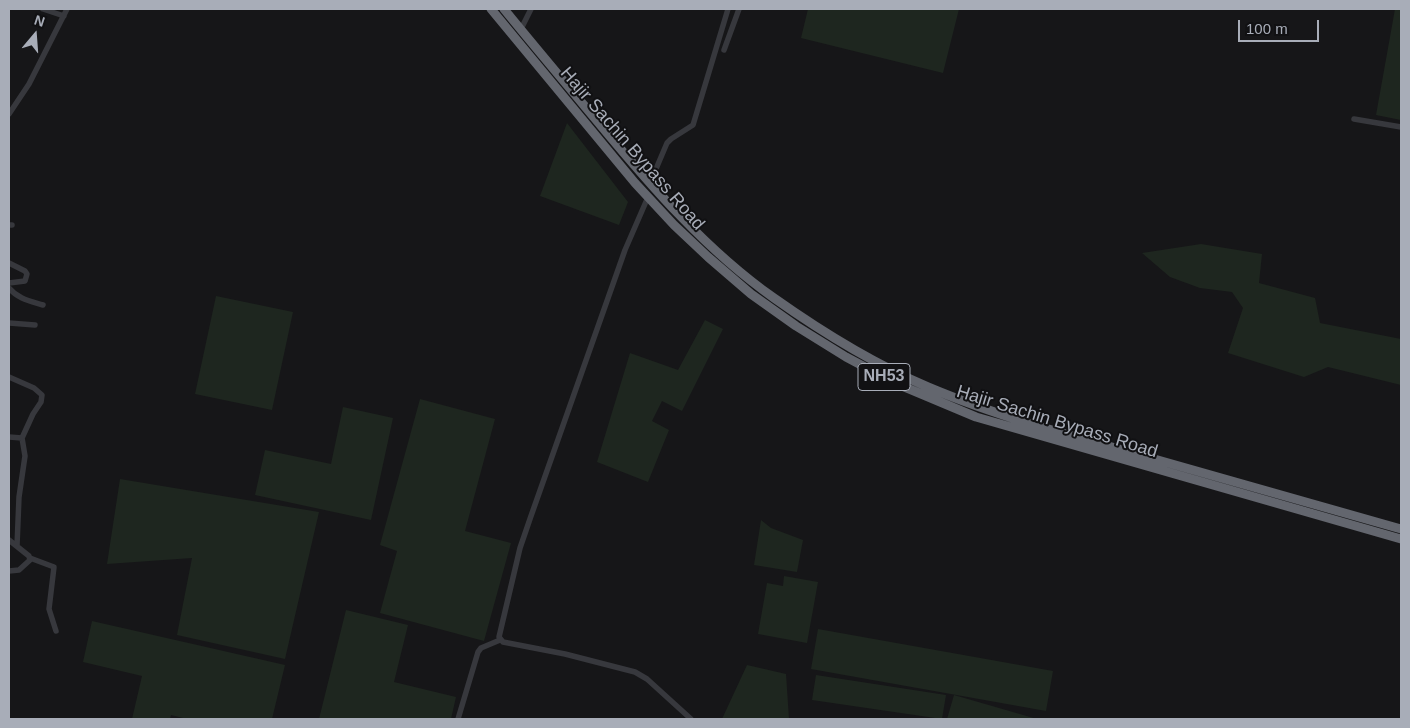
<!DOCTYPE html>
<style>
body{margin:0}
#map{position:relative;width:1410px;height:728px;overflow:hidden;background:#161618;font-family:Arial,sans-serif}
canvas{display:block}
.frame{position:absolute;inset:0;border:10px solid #a8adb8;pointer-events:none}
.north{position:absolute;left:10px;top:10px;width:50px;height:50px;-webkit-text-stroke:4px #111113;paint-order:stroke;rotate:18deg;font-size:14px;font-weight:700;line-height:20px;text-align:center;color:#a8adb8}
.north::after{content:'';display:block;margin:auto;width:18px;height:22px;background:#a8adb8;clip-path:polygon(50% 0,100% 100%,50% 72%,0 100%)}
.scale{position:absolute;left:1238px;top:20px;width:81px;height:22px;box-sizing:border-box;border:2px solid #a8adb8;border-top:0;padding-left:6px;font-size:15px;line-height:18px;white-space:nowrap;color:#a8adb8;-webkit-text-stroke:4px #111113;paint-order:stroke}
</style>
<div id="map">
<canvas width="1410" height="728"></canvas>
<div class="frame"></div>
<div class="north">N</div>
<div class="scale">100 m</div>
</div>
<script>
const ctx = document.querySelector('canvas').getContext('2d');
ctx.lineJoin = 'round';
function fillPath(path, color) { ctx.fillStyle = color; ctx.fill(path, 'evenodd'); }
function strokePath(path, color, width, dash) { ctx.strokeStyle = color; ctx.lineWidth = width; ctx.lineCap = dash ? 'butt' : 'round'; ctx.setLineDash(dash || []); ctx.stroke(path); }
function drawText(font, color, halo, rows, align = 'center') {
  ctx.font = font + ' Arial,sans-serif'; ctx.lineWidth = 4; ctx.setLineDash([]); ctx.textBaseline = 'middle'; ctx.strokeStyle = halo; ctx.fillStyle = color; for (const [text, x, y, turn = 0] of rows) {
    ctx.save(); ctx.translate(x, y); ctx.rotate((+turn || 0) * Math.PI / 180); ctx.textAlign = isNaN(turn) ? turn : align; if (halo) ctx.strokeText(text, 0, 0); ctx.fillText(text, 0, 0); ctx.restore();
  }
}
fillPath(new Path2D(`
 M808,9H959L943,73L801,38Z
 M1395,9H1401V120L1376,115Z
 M567,123L628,202L619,225L540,196Z
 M1201,244L1262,254L1259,283L1315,298L1320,323L1401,339V385L1328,367L1304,377L1228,353L1243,308L1232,292L1200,288L1170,277L1142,253Z
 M216,296L293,312L272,410L195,394Z
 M705,320L723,329L682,411L662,401L652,421L669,430L648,482L597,462L630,353L678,370Z
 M420,399L495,419L465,531L511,543L484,641L380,613L397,551L380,545Z
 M343,407L393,418L371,520L255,495L265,450L331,464Z
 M120,479L319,512L285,659L177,635L192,558L107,564Z
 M761,520L771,528L803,540L797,572L754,565Z
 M784,576L818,582L807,643L758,634L767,583L783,586Z
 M346,610L408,625L394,682L456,697L451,719H319Z
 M92,621L285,665L272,719H187L171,715L170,719H132L142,676L83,662Z
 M818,629L1053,671L1046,711L811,669Z
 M747,665L786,674L789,719H722Z
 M816,675L946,695L942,719L812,700Z
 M954,695L1037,719H947Z`), '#1e261f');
strokePath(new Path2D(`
 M43,9L64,16
 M521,29L531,9
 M724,50L739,9
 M9,114L29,84L67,9
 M1354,119L1401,127
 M650,183L667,143L671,139L693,125L728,9
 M648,197L625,250L531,516L520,548L499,637L503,642L565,654L635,672L647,679L691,719
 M9,225H12
 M9,263L25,271L27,274L25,281L9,283
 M9,288C18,299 30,301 43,305
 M9,323L35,325
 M9,377L34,388L42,395L41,402L33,414L22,438L25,456L19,497L17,546
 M9,437L22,438
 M9,540L29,556L30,560L19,570L9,571
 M30,558L54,567L49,609L56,631
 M458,719L478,652L481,648L500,640`), '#37383d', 5.5);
strokePath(new Path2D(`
 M491,9L635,183L674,225L708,257L751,294L796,326L846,357L895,383L976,417L1401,539
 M504,9C535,47 567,85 598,122C651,186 706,250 774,298C822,332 874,364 928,387C961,401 996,413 1031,424L1401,529`), '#63666e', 9);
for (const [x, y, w] of [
 [884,377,52]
]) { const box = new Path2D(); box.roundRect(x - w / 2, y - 13.5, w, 27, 4); ctx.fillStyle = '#111113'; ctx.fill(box); strokePath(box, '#a8adb8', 1); }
drawText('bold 16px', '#a8adb8', null, [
 ["NH53",884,377]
]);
drawText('18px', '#a8adb8', '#111113', [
 ["Hajir Sachin Bypass Road",632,149,49],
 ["Hajir Sachin Bypass Road",1057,422,17]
]);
</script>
